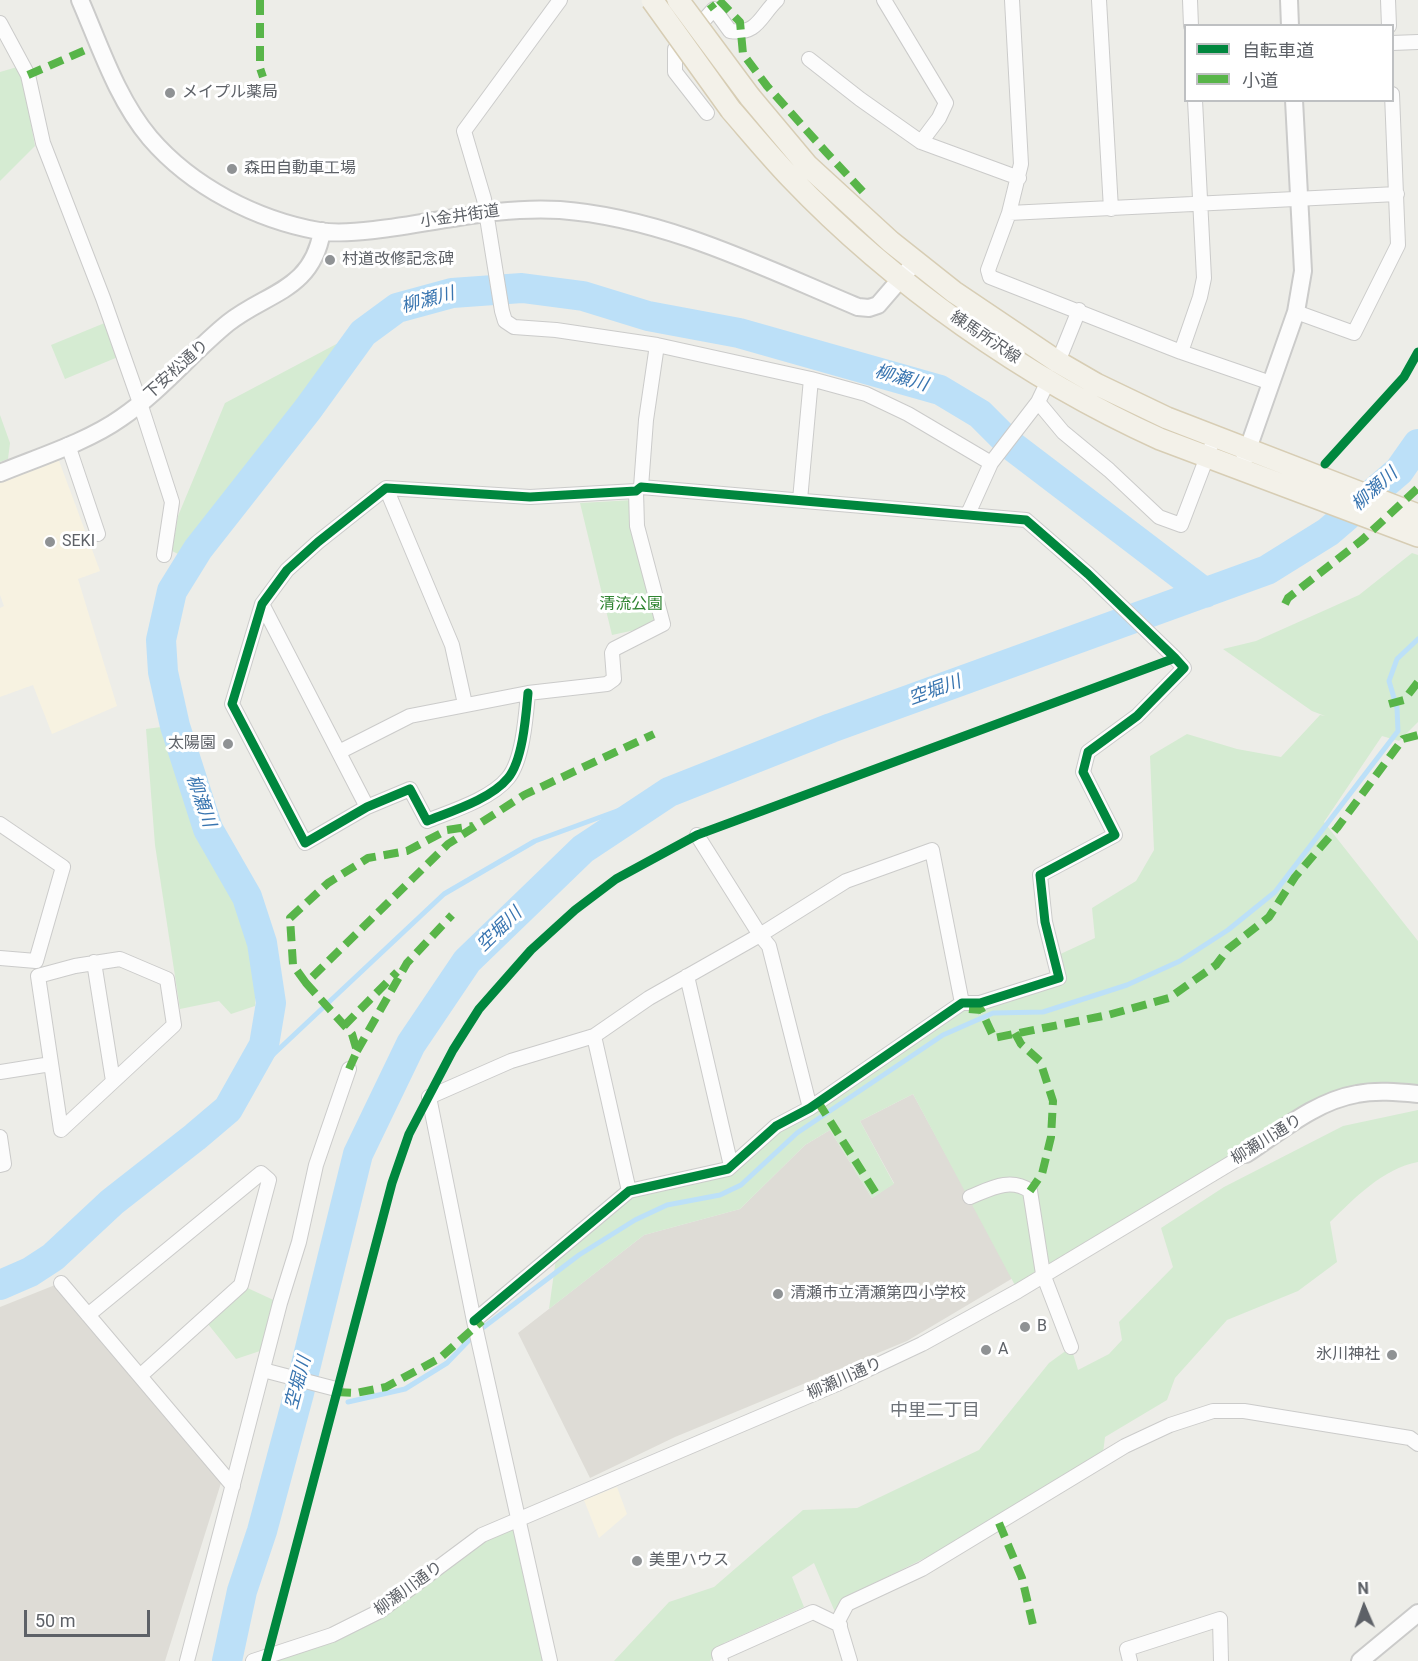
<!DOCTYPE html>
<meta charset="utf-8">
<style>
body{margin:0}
#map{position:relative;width:1418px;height:1661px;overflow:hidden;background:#edede8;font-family:Roboto,"Noto Sans JP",sans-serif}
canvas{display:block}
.legend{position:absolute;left:1184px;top:24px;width:210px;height:78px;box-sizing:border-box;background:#fff;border:2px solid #bec0c2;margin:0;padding:8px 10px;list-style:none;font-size:18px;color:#5d6167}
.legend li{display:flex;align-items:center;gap:12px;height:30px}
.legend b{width:30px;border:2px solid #bec0c2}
.north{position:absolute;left:1334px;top:1577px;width:60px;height:60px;-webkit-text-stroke:4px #fff;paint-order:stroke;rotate:358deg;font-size:16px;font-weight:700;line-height:24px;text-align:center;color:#5d6167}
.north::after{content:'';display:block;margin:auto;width:21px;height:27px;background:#5d6167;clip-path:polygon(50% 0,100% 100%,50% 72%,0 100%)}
.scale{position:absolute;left:24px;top:1610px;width:126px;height:27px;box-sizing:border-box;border:3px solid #5d6167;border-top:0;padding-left:8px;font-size:18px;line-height:21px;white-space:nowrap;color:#5d6167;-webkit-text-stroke:4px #fff;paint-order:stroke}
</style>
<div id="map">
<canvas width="1418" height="1661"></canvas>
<ul class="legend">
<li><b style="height:8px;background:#00873e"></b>自転車道</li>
<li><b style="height:8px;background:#58b549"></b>小道</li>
</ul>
<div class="north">N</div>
<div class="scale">50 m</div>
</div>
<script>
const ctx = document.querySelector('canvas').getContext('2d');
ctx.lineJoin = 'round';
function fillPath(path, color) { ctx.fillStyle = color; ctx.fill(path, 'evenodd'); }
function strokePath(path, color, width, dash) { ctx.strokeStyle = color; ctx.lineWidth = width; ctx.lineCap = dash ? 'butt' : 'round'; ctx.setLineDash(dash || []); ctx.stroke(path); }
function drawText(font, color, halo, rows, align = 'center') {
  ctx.font = font + ' Roboto,"Noto Sans JP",sans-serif'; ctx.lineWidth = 6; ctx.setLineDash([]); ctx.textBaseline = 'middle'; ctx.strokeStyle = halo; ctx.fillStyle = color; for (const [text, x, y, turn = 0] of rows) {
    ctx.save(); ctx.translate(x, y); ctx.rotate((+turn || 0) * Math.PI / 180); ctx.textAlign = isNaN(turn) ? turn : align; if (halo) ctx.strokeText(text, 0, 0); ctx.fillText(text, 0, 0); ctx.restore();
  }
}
fillPath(new Path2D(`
 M55,450L100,571L78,579L117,706L52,734L33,685L0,697V608L4,606L0,595V473Z
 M617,1487L627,1514L599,1538L584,1500Z`), '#f7f2e1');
fillPath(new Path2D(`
 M913,1094L1013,1278L907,1341L675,1437L590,1478L518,1333L644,1235L740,1209L805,1145L830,1130L872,1198L894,1183L860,1121Z
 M55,1285L221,1483L165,1661H0V1307Z`), '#dedcd6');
fillPath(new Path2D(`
 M17,67L23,80L35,146L0,181V72Z
 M107,322L118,357L65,379L51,345Z
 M344,340L184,557L172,551L178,516L225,403Z
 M0,415L10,443L8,459L0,462Z
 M633,500L663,624L612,635L580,503Z
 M1412,553L1418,555V722L1399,741L1382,736L1324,822L1418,941V1094L1358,1093L1018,1291L913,1094L860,1121L894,1184L872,1198L830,1130L805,1145L740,1209L644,1235L549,1309L557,1251L629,1191L731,1166L776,1126L962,1003L1059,978L1054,957L1095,938L1092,908L1136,881L1154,850L1150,756L1187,734L1237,749L1281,757L1320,715L1325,716L1312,711L1223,649L1256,641L1359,595Z
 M169,726L201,829L240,895L258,958L255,1006L231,1014L219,1001L180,1009L155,845L146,729Z
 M1418,1110V1162C1382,1169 1355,1198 1330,1222L1337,1262L1298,1291L1227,1320L1175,1378L1167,1400L1105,1437L1103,1453L1000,1521L846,1597L835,1612L814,1563L792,1577L804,1607L724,1643L710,1661H614L669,1602L714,1587L803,1510L857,1508L979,1450L1049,1363L1071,1347L1078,1370L1109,1354L1122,1340L1119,1322L1173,1267L1161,1228L1224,1187L1343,1126Z
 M241,1285L280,1303L263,1350L236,1359L204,1319Z
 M519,1520L550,1661H262L380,1611L482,1535Z`), '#d5ebd2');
strokePath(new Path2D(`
 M246,1080L444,894L535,841L669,792
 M348,1402L405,1389L447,1363L476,1333L579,1255L635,1220L667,1205L720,1195L741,1185L797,1133L943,1035L993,1013L1043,1012L1127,985L1180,961L1228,930L1275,892L1398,731L1397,708L1389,681L1397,659L1418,639`), '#bce0f8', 5);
strokePath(new Path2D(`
 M0,1285L30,1272L53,1257L112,1202L195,1137L228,1109L264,1045L271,1003L262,943L247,897L208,829L175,726L163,672L161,640L172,591L198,549L308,409L363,333L397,308L452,293L522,288L583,296L648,316L739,333L940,390L980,414L1012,446L1205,593
 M227,1661L242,1591L262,1531L299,1393L358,1154L411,1044L467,961L583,849L669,792L831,728L1267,570L1328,532L1399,471L1418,444`), '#bce0f8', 30);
const minor = new Path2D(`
 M560,0L464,131L484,199L502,311L505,321L514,327L556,330L657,345
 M884,0L946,103L939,118L921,142L1019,178
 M1012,0L1021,164L1009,213L988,270L990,277L1181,352L1271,383
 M1099,0L1111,209
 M1190,0L1191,26
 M1388,0L1389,26
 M703,21L714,9L730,31C758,35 760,16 777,0
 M0,23L28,75L43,143L103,298L140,403L172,502L164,555
 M1392,43L1418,42
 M675,49V72L707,113
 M809,59L860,99L921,142
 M1009,213L1397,194
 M1296,312L1354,333L1398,245L1392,94
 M1181,352L1200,297L1204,278L1195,100
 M1058,362L1079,310
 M1048,381L1038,402L1063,432L1109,470L1159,517L1181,525L1210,449
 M68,445L98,534
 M641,487L646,420L657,345L811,379L866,394L908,414L991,463
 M386,488L452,645L465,704
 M800,500L811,379
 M968,514L991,463L1038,402
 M262,604L367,807
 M339,752L410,716L528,693L607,684L614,679L612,653L614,649L663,624L637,526L636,491
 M0,824L63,867L36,961L0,958
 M697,835L760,935L769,946L810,1108
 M120,959L167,979L174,1025L61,1130L38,976L75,966Z
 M94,962L113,1081
 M687,976L731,1166
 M594,1036L629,1191
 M0,1072L51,1064
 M0,1137L4,1164L0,1165
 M970,1197C990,1189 1010,1177 1030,1191L1043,1274L1071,1347
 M61,1283L233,1486
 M88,1315L261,1173L269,1180L241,1285L140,1376
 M474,1321L629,1191L728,1169L776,1126L810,1108L962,1003H980L1059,978L1045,922L1040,875L1115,835L1083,772L1088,752L1137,716L1184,668L1175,658L1088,574L1026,520L641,487L636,491L530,497L386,488L318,542L287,570L262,604L232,704L305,843L367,807L410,789L427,821C452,811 491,799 508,778C523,760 526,715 528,693
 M263,1370L336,1389
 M187,1661L280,1303L299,1242L316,1165L349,1069
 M253,1661L332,1635L380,1611L482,1535L837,1384L922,1344L1018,1291L1246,1154
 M550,1661L474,1321L429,1097L511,1061L594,1036L649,998L760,935L846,881L932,850L962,1003
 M721,1661L719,1654L813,1612L840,1625
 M850,1661L838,1621L847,1604L922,1569L1125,1446L1170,1425L1213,1411H1244L1410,1438L1418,1444
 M1130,1661L1127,1649L1220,1619L1221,1661`);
const tertiary = new Path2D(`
 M80,0C100,46 117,99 150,138C192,187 257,220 319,231C337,234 357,232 374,230C437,223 496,206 560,210C665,218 762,267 858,307L869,308L878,305L909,269
 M1289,0L1290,26
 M1244,460L1296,312L1303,271L1294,100
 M0,473C39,457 87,442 121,418C161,391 191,353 228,323C267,292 312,291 322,231
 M1246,1154C1281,1131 1316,1101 1357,1094C1376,1090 1398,1092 1418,1094
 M1360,1661L1418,1613`);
const primary = new Path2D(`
 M750,97L807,165L891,242L954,292L1058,362L1096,384L1167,418L1418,515
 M731,110C751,133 770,156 791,178C892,284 1027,379 1160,439L1418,536`);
strokePath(minor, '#cbcbca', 16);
strokePath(tertiary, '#cbcbca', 20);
strokePath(primary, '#d7cdb4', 24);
strokePath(minor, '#fcfcfc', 14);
strokePath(tertiary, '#fcfcfc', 16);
strokePath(primary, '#f3f1e9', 21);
const primaryBridge = new Path2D(`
 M652,0L731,110
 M678,0L750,97`);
strokePath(primaryBridge, '#d7cdb4', 24, []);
strokePath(primaryBridge, '#f3f1e9', 21);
strokePath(new Path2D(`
 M260,0V68L263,77
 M719,0L740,22L743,54L767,86L826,152L866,195
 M710,4L714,9
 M28,75L90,48
 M1285,604L1288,598L1362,540L1418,488
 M1389,704L1404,700L1418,682
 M306,983L293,965L290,918L328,883L368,858L407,851L447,830L473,826
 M969,1009L981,1010L994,1038L1108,1015L1169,998L1216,965L1228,949L1269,917L1295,877L1337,828L1403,739L1418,735
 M344,1026L397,972
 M1015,1033L1021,1044L1040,1061L1053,1101L1051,1137L1042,1174L1030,1191
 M357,1051L407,963L452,915
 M349,1069L357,1051L352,1034L306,983L448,844L524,795L654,734
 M818,1102L877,1195
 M336,1392L356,1393L386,1387L440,1358L482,1321
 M999,1523L1022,1578L1033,1625`), '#58b549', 8, [15, 8]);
strokePath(new Path2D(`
 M1325,464L1404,377L1418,352
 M474,1321L629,1191L728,1169L776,1126L810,1108L962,1003H980L1059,978L1045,922L1040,875L1115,835L1083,772L1088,752L1137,716L1184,668L1175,658L1088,574L1026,520L641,487L636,491L530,497L386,488L318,542L287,570L262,604L232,704L305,843L367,807L410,789L427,821C452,811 491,799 508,778C523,760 526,715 528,693
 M266,1661L392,1183L409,1134L453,1050L479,1009L531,950L575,910L616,879L697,835L1175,658`), '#00873e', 9);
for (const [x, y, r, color] of [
 [170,93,6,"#8f9294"],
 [232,169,6,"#8f9294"],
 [330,260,6,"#8f9294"],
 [50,542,6,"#8f9294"],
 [228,744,6,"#8f9294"],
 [778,1294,6,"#8f9294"],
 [1025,1327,6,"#8f9294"],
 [986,1350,6,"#8f9294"],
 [1392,1355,6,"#8f9294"],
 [637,1561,6,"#8f9294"]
]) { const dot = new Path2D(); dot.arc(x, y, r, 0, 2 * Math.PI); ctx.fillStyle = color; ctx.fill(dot); strokePath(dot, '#fff', 2); }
drawText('16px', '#5d6167', '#fff', [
 ["メイプル薬局",182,93],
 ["森田自動車工場",244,169],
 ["村道改修記念碑",342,260],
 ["SEKI",62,542],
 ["太陽園",216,744,"right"],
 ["清瀬市立清瀬第四小学校",790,1294],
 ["B",1037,1327],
 ["A",998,1350],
 ["氷川神社",1380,1355,"right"],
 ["美里ハウス",649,1561]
], 'left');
drawText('16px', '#5d6167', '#fff', [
 ["小金井街道",460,217,-8],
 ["練馬所沢線",985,338,34],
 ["下安松通り",177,370,-42],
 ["柳瀬川通り",1267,1140,-32],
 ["柳瀬川通り",845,1379,-24],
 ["柳瀬川通り",409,1589,-36]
]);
drawText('16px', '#2f8431', '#fff', [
 ["清流公園",631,605]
]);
drawText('italic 18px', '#3975b0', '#fff', [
 ["柳瀬川",428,301,-15],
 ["柳瀬川",901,379,16],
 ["柳瀬川",1375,490,-42],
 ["空堀川",935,691,-20],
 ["柳瀬川",200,801,71],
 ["空堀川",500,930,-44],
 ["空堀川",299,1383,-75]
]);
drawText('18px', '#6e7379', '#fff', [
 ["中里二丁目",935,1411]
]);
</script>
